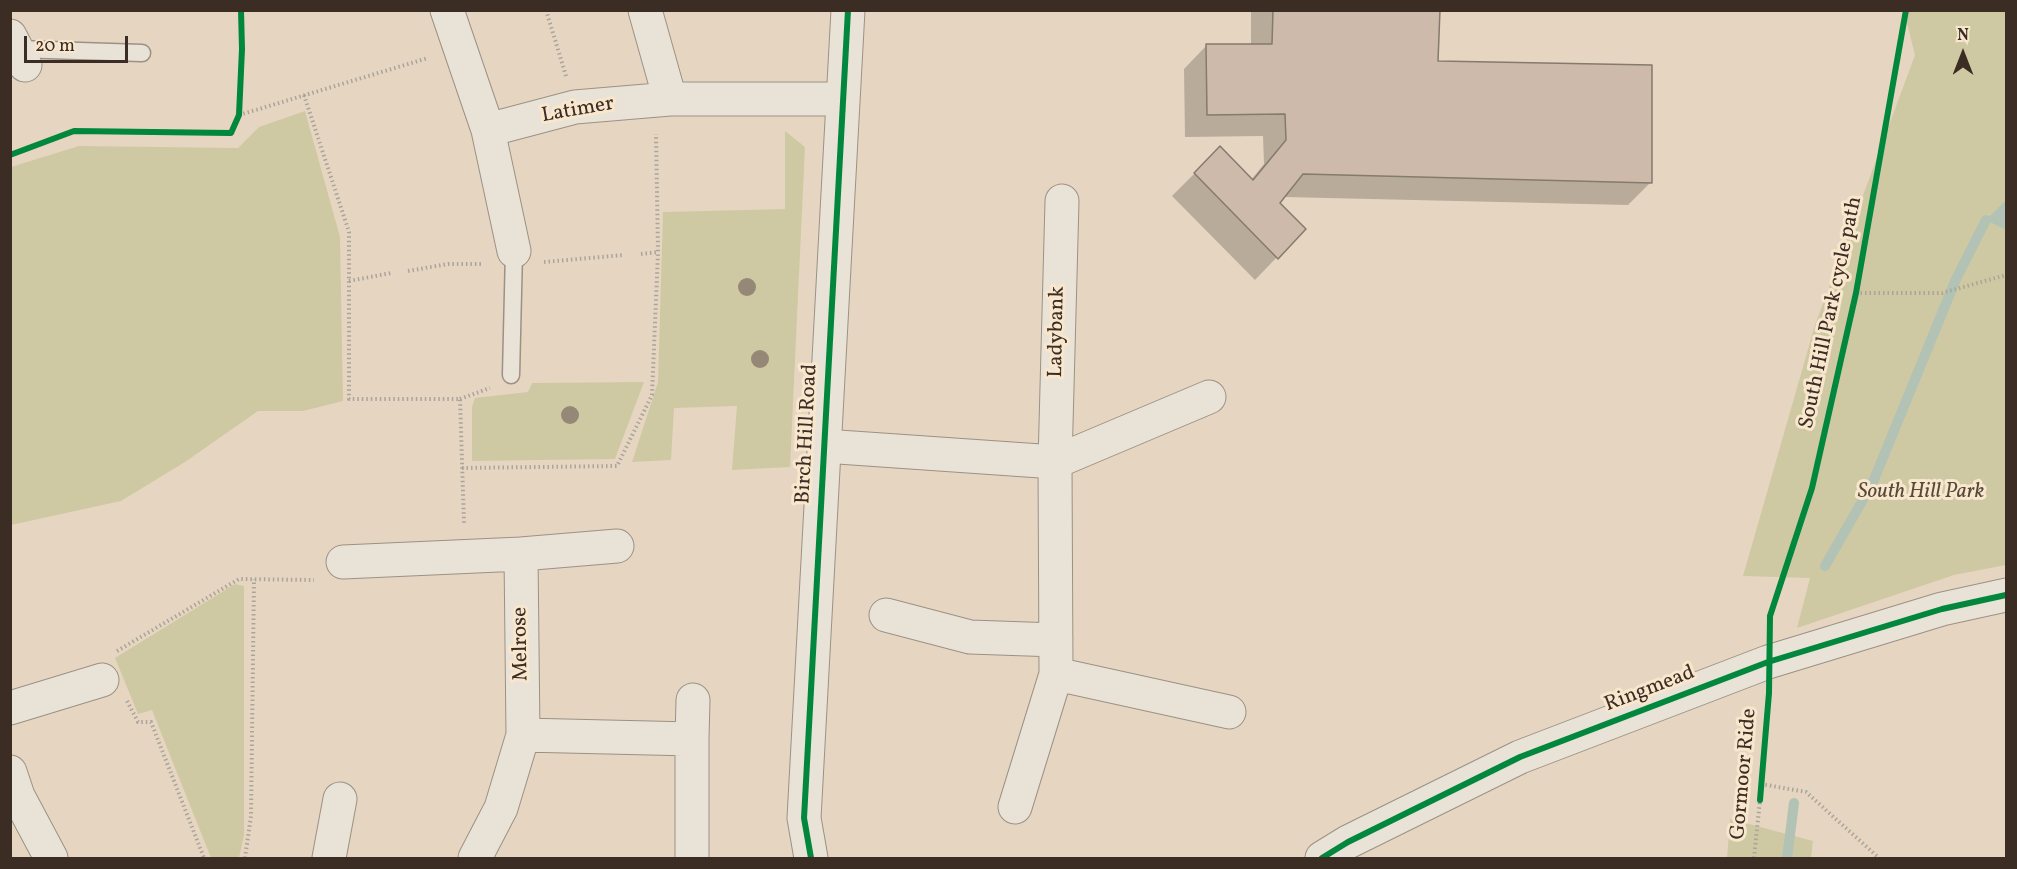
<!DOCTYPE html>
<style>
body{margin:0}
#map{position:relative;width:2017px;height:869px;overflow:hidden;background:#e6d6c1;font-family:Vollkorn,serif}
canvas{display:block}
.frame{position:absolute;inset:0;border:12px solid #3b2c24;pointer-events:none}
.north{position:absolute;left:1933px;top:24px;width:60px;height:60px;-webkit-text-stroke:4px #f8e6cd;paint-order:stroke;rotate:0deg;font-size:16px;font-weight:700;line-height:24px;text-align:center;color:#3b2c24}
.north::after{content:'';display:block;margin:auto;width:21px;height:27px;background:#3b2c24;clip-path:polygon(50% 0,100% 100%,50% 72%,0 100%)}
.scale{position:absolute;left:24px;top:36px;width:104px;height:27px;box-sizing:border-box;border:3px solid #3b2c24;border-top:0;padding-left:8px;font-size:18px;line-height:21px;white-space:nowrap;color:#3b2c24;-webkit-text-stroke:4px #f8e6cd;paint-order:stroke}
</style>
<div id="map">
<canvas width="2017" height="869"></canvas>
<div class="frame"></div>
<div class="north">N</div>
<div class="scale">20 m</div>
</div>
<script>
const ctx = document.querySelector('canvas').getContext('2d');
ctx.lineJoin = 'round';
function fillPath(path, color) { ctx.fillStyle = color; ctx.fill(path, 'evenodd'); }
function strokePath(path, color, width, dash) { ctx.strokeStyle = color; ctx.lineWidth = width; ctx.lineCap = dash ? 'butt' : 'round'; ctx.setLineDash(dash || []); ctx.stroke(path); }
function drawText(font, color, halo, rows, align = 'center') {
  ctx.font = font + ' Vollkorn,serif'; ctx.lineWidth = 6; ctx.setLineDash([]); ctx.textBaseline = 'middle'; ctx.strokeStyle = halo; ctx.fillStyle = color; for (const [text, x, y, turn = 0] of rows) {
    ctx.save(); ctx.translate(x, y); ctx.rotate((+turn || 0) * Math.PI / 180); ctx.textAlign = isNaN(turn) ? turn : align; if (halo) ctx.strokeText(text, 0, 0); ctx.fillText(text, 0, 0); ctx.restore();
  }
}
fillPath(new Path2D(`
 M1904,11H2006V565L1954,575L1797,628L1810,578L1743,576L1815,325L1915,55Z
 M305,111L340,237L343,401L303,411H258L185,462L121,501L11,525V167L79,146L238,148L259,127Z
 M785,131L805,147L790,467L732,470L737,406L674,408L671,460L632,462L658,382L663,212L785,209Z
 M644,382L615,459L472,461V407L475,398L528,392L532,383Z
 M235,584L244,586V835L239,858H211L152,710L138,714L115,658Z
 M1730,819L1813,841L1811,858H1727Z`), '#cfc9a3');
fillPath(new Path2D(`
 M2006,200V230L1986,220Z`), '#b2c2b5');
fillPath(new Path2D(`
 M1251,10H1439L1436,63L1651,182L1628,205L1284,197L1278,203L1277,257L1255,280L1172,196L1220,148L1251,180L1264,164L1263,136L1185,137L1184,69L1206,46H1251Z`), '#0003');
strokePath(new Path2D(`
 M1825,566L1873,482L1956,279L1986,220
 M1787,858L1794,803`), '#b2c2b5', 10);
const building = new Path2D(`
 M1273,10H1440L1438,61L1652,65V183L1303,174L1280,203L1306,229L1278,259L1194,173L1220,146L1253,180L1286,140L1285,114L1207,115L1206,44H1272Z`);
fillPath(building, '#cebaaa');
strokePath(building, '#847a6e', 1.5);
const service = new Path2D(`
 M17,49L142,53
 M511,375L514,251`);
const minor = new Path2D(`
 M447,10L488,130L575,107L670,99H842
 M645,10L670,99
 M10,36L25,65
 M488,130L514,251
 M1062,201L1055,462L1209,397
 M824,446L1055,462L1056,674L1015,807
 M521,554L617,546
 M343,562L521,554L523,735L501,808L475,858
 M886,615L970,637L1056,640
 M1056,674L1229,712
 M10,708L102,680
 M523,735L692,739V858
 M692,739L693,700
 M10,772L18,796L51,858
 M329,858L340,799`);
const tertiary = new Path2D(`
 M811,858L804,818L848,10
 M1322,858L1348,842L1520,757L1768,662L1942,609L2006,595`);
strokePath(service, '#9c9184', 19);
strokePath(minor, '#9c9184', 35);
strokePath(tertiary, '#9c9184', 35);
strokePath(new Path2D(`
 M546,10L566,76
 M304,95L349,232V399H460L464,523
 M239,115L428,58
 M10,154L11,155
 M641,254L658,252
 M544,262L624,255
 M408,271L448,264H483
 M349,281L391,273
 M1856,293H1942L2006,275
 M460,399L490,388
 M462,468L617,466L652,395L658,252L656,134
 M117,651L239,579L314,580
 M127,701L138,722H151L204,858
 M1761,784L1806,792L1879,858
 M245,858L251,816L254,579
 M1754,858L1760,800`), '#aba49b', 4, [1.5, 3]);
strokePath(service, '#e9e2d7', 16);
strokePath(minor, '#e9e2d7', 33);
strokePath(tertiary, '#e9e2d7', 33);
strokePath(new Path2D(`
 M10,155L74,131L231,133L239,115L242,49L241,10
 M1760,800L1769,693L1770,616L1812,488L1856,293L1906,10
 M811,858L804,818L848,10
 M1322,858L1348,842L1520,757L1768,662L1942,609L2006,595`), '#00873e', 6);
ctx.fillStyle = '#968876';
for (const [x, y] of [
 [747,287],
 [760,359],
 [570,415]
]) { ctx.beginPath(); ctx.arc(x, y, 9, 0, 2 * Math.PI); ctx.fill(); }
drawText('21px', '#3b2c24', '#f8e6cd', [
 ["Latimer",578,111,-10],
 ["South Hill Park cycle path",1832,313,-78],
 ["Ladybank",1058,332,-89],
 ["Birch Hill Road",808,434,-87],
 ["Melrose",522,644,-91],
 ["Ringmead",1650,690,-21],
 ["Gormoor Ride",1745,774,-85]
]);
drawText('italic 21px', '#554939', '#f8e6cd', [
 ["South Hill Park",1921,493]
]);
</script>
